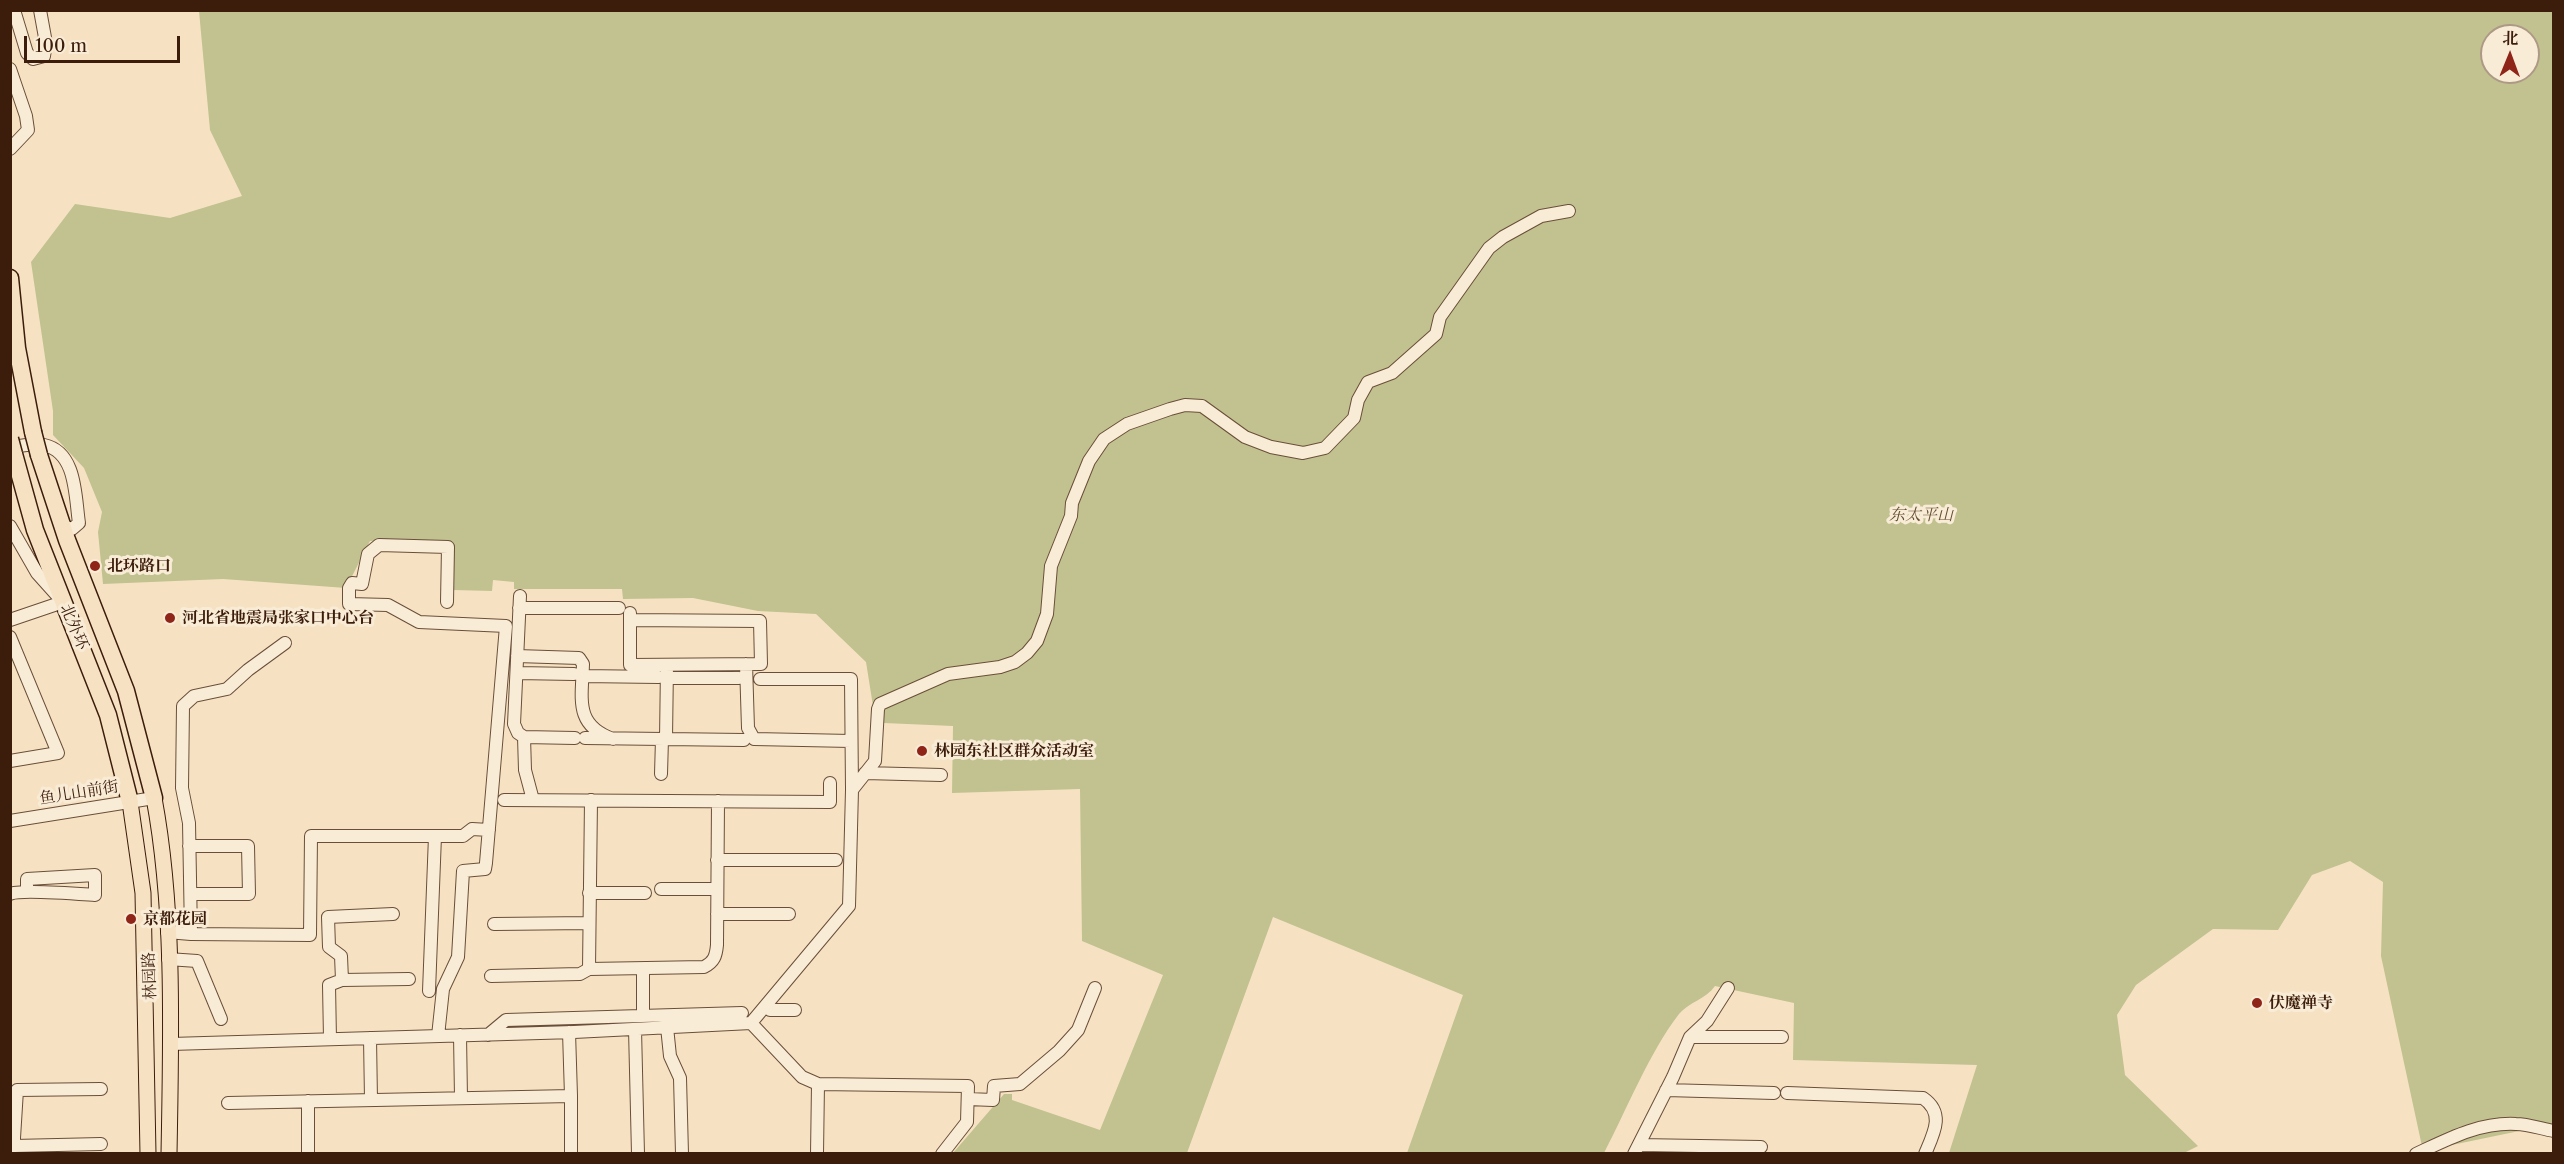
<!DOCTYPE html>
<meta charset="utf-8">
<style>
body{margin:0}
#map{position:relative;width:2564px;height:1164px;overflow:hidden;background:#f6e2c2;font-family:"Libre Caslon Text","Noto Serif SC",serif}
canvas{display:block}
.frame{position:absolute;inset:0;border:12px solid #3c1d0b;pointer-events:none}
.north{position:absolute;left:2480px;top:24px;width:60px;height:60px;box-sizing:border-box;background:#f9ecd7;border:2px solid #ad9985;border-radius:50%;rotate:1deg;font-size:16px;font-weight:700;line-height:24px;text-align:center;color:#3c1d0b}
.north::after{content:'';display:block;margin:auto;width:21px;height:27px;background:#8f2418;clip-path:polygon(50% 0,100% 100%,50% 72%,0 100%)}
.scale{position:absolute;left:24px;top:36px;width:156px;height:27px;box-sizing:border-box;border:3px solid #3c1d0b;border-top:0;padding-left:8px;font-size:18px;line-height:21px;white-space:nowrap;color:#3c1d0b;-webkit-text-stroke:4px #f9ecd7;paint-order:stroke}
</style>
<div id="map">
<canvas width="2564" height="1164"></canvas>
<div class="frame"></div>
<div class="north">北</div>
<div class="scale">100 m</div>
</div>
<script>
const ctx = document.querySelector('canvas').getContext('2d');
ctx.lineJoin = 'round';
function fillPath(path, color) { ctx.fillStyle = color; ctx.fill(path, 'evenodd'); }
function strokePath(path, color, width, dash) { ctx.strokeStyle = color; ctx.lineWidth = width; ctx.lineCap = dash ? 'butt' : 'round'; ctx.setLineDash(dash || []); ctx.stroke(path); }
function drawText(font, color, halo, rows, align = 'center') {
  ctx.font = font + ' "Libre Caslon Text","Noto Serif SC",serif'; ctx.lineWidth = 6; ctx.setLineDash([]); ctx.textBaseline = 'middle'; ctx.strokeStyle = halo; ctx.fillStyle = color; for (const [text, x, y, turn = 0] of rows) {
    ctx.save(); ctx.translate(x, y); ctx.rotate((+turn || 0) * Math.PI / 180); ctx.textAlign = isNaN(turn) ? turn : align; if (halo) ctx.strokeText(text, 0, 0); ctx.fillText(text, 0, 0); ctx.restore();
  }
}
fillPath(new Path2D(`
 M199,11H2553V1124L2423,1151L2381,956L2383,882L2350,861L2312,875L2278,930L2213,929L2136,985L2117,1015L2125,1075L2198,1146L2184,1153H1949L1977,1065L1793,1060L1794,1003L1715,986C1706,999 1689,1002 1679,1014C1649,1053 1627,1109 1604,1153H1407L1463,995L1273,917L1187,1153H953L1004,1094H1012V1100L1100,1130L1163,975L1082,941L1080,789L952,793L953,726L884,723L873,706L866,662L816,614L758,611L693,598L623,599L622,589H514V582L493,580L492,591L453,590L452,542L370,541L346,588L223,579L103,584L98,532L102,512L84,468L53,435V411L31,262L75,204L170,218L242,196L210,130ZM2492,36H2528V72H2492Z`), '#c1c290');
const minor = new Path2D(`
 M14,10L27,53L33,59L44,56L46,43L40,10
 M10,69L26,116L28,130L10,149
 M10,447C21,446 34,443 44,445C77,452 75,497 79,523L72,529L63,526
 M10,526L37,573L63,602L10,620
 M520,596L514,724L518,733L524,737L525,770L533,800
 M519,608H619
 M630,613V665L761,664L760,621L630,620
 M10,637L58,753L10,761
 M517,656L579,658L583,664C582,699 574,725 613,739
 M746,664L748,728L754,739L851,741
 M517,673L574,674
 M582,676L659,677
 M667,678H739
 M760,679H851L852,790
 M524,737L575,738
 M585,738L744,740
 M666,739L667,665
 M865,773L941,775
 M661,774L662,739
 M504,800L830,802V783
 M10,821L154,798
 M435,836H463L472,829L489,830
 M189,846H248L249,894H197
 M717,860H836
 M661,889H717
 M589,893H645
 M10,894C20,889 80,894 95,895V875L27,879V892
 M393,914L328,917L329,947L341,956L342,980L409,979
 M717,914H789
 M494,924L589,923
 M167,932L191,934L189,823L182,788L183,706L194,696L227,689L248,670L285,643
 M191,934L310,935L311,836H435L429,991
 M168,959L197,961L221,1019
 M589,969L591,800
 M643,969V1016
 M491,976L580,974L589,969L704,967C714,962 716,956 717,945L718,801
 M770,1010H795
 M667,1027L670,1056L680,1078L682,1154
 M635,1029L638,1154
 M569,1032L571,1096
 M460,1035L461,1098
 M488,1035L506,1020L742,1013
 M438,1036L443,989L458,957L463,871L485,869L486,863L506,626L419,622L388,605L349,604V588L352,583L362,584L368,554L379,545L448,547L447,602
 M1690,1037H1782
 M370,1038L371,1100
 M330,1039L329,985L342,980
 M171,1044L574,1032L751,1023
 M818,1084L968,1086L967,1122L942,1154
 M1666,1090L1774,1093
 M1787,1093L1923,1098C1945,1113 1934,1133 1925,1154
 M968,1099L993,1100L994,1086L1020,1084L1059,1051L1078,1030L1095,988
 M308,1101V1154
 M228,1103L571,1096V1154
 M1639,1145L1761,1147
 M14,1146L101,1144
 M13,1154L17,1090L101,1089
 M817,1154L818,1084L802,1077L751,1023L849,906L852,790L875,761L878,709L880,704L948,674L1000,667L1015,662L1027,653L1037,641L1047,614L1051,566L1071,516L1072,503L1089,461L1104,439L1127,424L1170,409L1185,405L1202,406L1245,437L1271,447L1303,453L1325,448L1354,418L1358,400L1368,382L1392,373L1436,334L1440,317L1489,248L1503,237L1541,216L1569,211
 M1634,1154L1673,1077L1690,1037L1707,1021L1728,988
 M2416,1154C2448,1139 2480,1122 2516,1124C2528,1124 2542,1129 2554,1131`);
const major = new Path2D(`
 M154,798C175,911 171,1038 169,1154
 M130,802L143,893L148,1154`);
const highway = new Path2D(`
 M10,278L17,348L33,432
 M14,454L35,530L108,715L130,802
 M39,455L67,540L126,691L154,798`);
strokePath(minor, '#6a4e39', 14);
strokePath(major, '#3c1d0b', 17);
strokePath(highway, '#3c1d0b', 19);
strokePath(minor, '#f9ecd7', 12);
strokePath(major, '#f6e2c2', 15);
strokePath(highway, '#f6e2c2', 16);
const highwayBridge = new Path2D(`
 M33,432L39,455
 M10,439L14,454`);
strokePath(highwayBridge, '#3c1d0b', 19, []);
strokePath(highwayBridge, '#f6e2c2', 16);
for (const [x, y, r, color] of [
 [95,566,6,"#8f2418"],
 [170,618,6,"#8f2418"],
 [922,751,6,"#8f2418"],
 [131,919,6,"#8f2418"],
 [2257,1003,6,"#8f2418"]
]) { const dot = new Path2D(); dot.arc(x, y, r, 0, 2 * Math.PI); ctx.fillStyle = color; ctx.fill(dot); strokePath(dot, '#f9ecd7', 2); }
drawText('italic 16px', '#644f33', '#f9ecd7', [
 ["东太平山",1921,515]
]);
drawText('bold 16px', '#3c1d0b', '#f9ecd7', [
 ["北环路口",107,566],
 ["河北省地震局张家口中心台",182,618],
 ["林园东社区群众活动室",934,751],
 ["京都花园",143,919],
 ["伏魔禅寺",2269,1003]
], 'left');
drawText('16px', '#3c1d0b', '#f9ecd7', [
 ["北外环",74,627,67],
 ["鱼儿山前街",79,793,-9],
 ["林园路",150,976,-92]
]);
</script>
